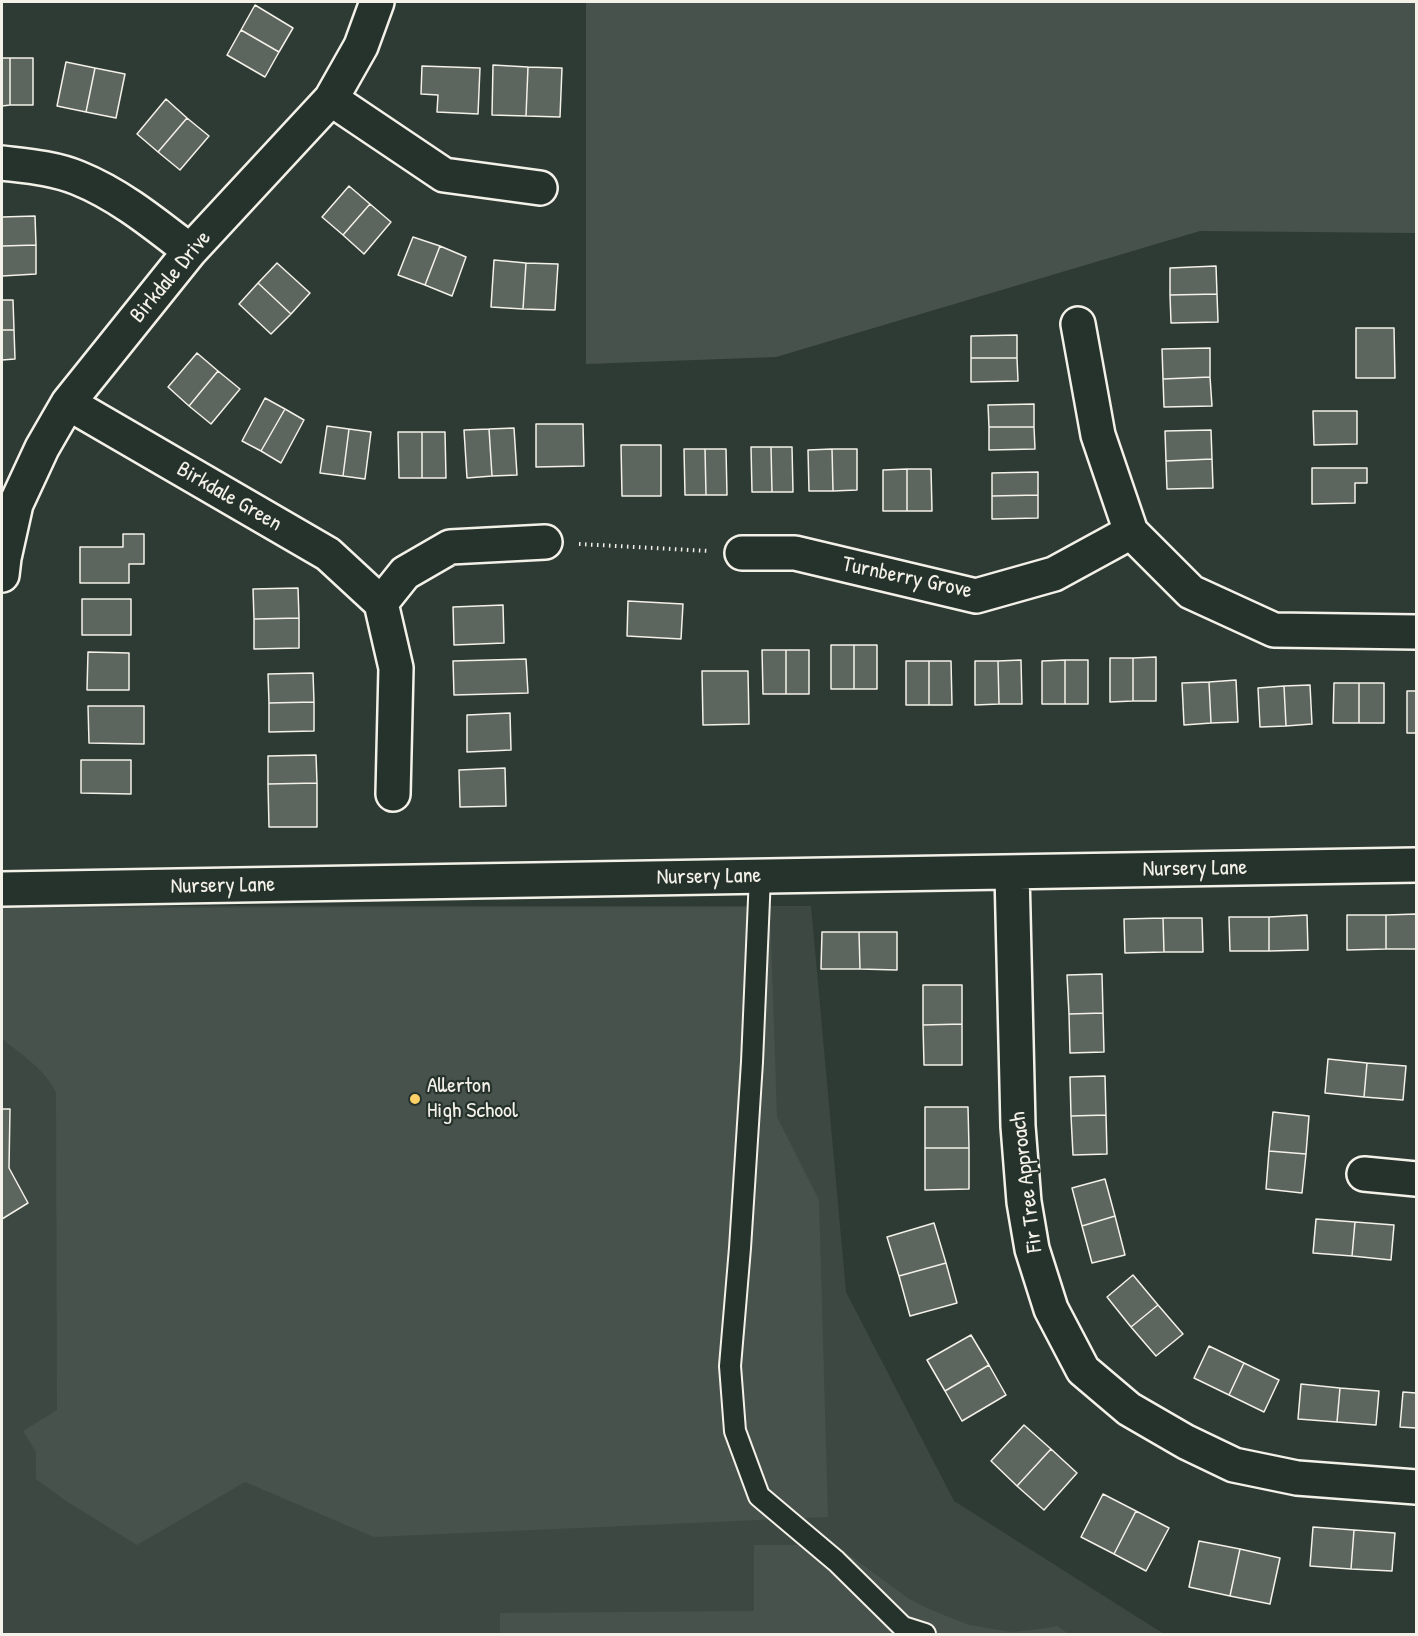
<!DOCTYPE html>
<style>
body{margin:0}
#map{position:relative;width:1418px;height:1636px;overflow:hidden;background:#2e3b34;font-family:"Patrick Hand",sans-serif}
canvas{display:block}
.frame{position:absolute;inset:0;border:3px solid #f4f1e8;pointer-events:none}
</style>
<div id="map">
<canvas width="1418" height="1636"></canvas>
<div class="frame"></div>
</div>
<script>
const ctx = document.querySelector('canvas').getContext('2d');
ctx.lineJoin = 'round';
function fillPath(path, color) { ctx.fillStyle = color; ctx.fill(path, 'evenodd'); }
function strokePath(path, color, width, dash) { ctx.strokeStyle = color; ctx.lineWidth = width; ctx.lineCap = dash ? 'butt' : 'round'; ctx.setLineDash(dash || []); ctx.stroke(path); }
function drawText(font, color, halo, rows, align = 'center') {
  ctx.font = font + ' "Patrick Hand",sans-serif'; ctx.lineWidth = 4.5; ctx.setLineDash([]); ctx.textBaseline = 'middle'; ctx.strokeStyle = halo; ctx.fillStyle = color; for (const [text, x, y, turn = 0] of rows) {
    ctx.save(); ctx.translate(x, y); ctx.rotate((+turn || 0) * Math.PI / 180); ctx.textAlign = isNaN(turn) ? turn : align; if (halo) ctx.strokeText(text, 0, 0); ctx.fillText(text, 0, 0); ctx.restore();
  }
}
fillPath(new Path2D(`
 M2,906H811L846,1292L954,1501L1164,1634H2Z`), '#3c4841');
fillPath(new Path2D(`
 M586,2H1416V233L1200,231L776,357L586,364Z
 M770,907L777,1117L819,1200L828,1517L374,1537L245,1482L137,1545L66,1501L36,1479V1452L23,1431L57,1410L56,1093C46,1070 21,1054 2,1039V908Z
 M754,1545H826L844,1551L909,1599L929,1609L969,1625L1011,1632L1040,1629L1057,1626L1069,1634H500V1613L754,1611Z`), '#48524c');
const building = new Path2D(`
 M255,5L293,28L279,52L241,30Z
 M241,30L279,52L265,77L227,55Z
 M2,58H10V105L2,106Z
 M10,58H33V105H10Z
 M66,62L95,68L86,112L57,106Z
 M493,65L528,67L526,116L492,115Z
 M422,66L480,68L478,114L437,112L438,95L421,94Z
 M528,67L562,68L560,117L526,116Z
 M95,68L125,74L116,118L86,112Z
 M166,99L187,118L158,152L137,134Z
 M187,118L209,136L180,170L158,152Z
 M349,186L370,204L343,235L322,217Z
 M370,204L391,222L364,254L343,235Z
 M35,216L36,245L2,246V217Z
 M413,237L440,246L425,285L398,275Z
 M36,245V274L2,276V246Z
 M440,246L466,257L452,296L425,285Z
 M494,260L526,263L523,309L491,307Z
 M277,263L310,293L291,314L258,283Z
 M526,263L558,264L555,310L523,309Z
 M1216,266L1217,294L1170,295V268Z
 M258,283L291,314L271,334L239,304Z
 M1217,294L1218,322L1171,323L1170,295Z
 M2,300H13L14,330H2Z
 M1356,328H1394L1395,378H1356Z
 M2,330H14L15,359L2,360Z
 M1017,335V358H971V336Z
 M1210,348V377L1163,379L1162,349Z
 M197,353L218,371L189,406L168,387Z
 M971,358H1017L1018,381L971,382Z
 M218,371L240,389L211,424L189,406Z
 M1210,377L1212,406L1164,407L1163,379Z
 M265,398L285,409L261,451L242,441Z
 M1034,404V427H989L988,405Z
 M285,409L304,420L281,463L261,451Z
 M1313,411H1357V444L1314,445Z
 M536,424H583L584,466L536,467Z
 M327,426L349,429L343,476L320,473Z
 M989,427H1034L1035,449L989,450Z
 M514,428L517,475L492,476L489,429Z
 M349,429L371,432L365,479L343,476Z
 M489,429L492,476L467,478L464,430Z
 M1211,430L1212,459L1166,461L1165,431Z
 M398,432H422V478H399Z
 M422,432H445L446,478H422Z
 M621,445H661V496H622Z
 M751,447H771L772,492H752Z
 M771,447H792L793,492H772Z
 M684,449H705L706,495H685Z
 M705,449H726L727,495H706Z
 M832,449L833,491H809L808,450Z
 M832,449H857V490L833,491Z
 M1212,459L1213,488L1167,489L1166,461Z
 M1312,468H1367V483H1355V503L1312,504Z
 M907,469H931L932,511H907Z
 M907,469V511H883V470Z
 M1038,472V495L992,496V473Z
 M1038,495V518L992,519V496Z
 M123,534H144V564H129V583H80V547H123Z
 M298,588L299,618L254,619L253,589Z
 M82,599H131V635H82Z
 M628,601L683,604L681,639L627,636Z
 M503,605L504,643L454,645L453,607Z
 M299,618V648L254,649V619Z
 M831,645H854V689H831Z
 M854,645H877V689H854Z
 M762,650H786V694H763Z
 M786,650H809V694H786Z
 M88,652L129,653V690H87Z
 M1156,657V701H1133V658Z
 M1110,658H1133V701L1110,702Z
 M526,659L528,693L454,695L453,661Z
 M1021,660L1022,704H999L998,661Z
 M1065,660V704H1042V661Z
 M1065,660H1088V704H1065Z
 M906,661H929V705H906Z
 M929,661H951L952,705H929Z
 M975,661H998L999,704L975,705Z
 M702,671H748L749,724L703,725Z
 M313,673L314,702L269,703L268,674Z
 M1236,680L1238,722L1211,723L1209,682Z
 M1209,682L1211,723L1184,725L1182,683Z
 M1334,683H1359V723H1333Z
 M1359,683H1384V723H1359Z
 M1310,685L1312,724L1286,726L1284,686Z
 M1284,686L1286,726L1260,727L1258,688Z
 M1407,691H1416V733H1407Z
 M314,702V731L269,732V703Z
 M88,706H144V744L89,743Z
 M510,713L511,750L467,752V715Z
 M316,755L317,783L268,784V756Z
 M81,760H131V794L81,793Z
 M505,768L506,806L460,807L459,770Z
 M317,783V827H269L268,784Z
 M1416,914V949H1386V915Z
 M1307,915L1308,950L1269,951V917Z
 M1347,915H1386V949L1347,950Z
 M1229,917H1269V951H1230Z
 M1163,918H1202L1203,952H1164Z
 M1163,918L1164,952L1125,953L1124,919Z
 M822,932H859L860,969H821Z
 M859,932H897V970L860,969Z
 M1102,974L1103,1013L1069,1014L1067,975Z
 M923,985H962V1024L923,1025Z
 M1103,1013L1104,1052L1070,1053L1069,1014Z
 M962,1024V1065H924L923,1025Z
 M1328,1059L1367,1063L1364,1097L1325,1093Z
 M1367,1063L1406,1066L1403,1100L1364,1097Z
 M1105,1076L1106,1115L1071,1116L1070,1077Z
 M925,1107H968L969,1148H925Z
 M2,1109H10L9,1168L28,1203L2,1219Z
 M1273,1112L1309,1116L1306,1154L1269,1151Z
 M1106,1115L1107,1154L1073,1155L1071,1116Z
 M925,1148H969V1189L925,1190Z
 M1269,1151L1306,1154L1302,1193L1266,1189Z
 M1105,1179L1115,1216L1082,1226L1072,1188Z
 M1115,1216L1125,1255L1092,1263L1082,1226Z
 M1316,1219L1355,1222L1352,1256L1313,1253Z
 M1355,1222L1394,1225L1391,1260L1352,1256Z
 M934,1223L946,1263L899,1276L887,1237Z
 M946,1263L957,1303L910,1316L899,1276Z
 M1133,1275L1158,1305L1131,1327L1107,1297Z
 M1158,1305L1183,1334L1156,1356L1131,1327Z
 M971,1335L989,1365L945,1391L927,1360Z
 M1209,1346L1244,1363L1229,1395L1194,1378Z
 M1244,1363L1279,1380L1264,1412L1229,1395Z
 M989,1365L1006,1395L962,1421L945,1391Z
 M1301,1384L1340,1388L1337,1422L1298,1419Z
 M1340,1388L1379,1391L1376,1425L1337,1422Z
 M1403,1392L1416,1393V1428L1400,1427Z
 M1024,1425L1051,1449L1017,1486L991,1461Z
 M1051,1449L1077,1473L1044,1510L1017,1486Z
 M1103,1494L1136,1511L1114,1554L1081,1537Z
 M1136,1511L1169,1528L1146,1571L1114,1554Z
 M1313,1527L1354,1530L1351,1569L1310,1566Z
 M1354,1530L1395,1533L1392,1571L1351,1569Z
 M1199,1541L1240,1549L1230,1596L1189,1587Z
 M1240,1549L1280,1558L1270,1604L1230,1596Z`);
fillPath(building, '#5c655e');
strokePath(building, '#f4f1e8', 1.5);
const service = new Path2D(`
 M760,876L752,1062L740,1248L730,1366L735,1431L759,1496L836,1561L903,1627L925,1634`);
const minor = new Path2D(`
 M331,99L444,175L540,188
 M2,163C27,166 54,168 78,178C120,195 155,224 190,251
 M1078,324L1098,435L1131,532L1191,592L1274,630L1416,632
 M68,403L328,554L381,603L396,668L393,794
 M742,553H795L976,596L1054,574L1131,532
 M2,575L4,558L16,504L42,448L68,403L190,251L331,99L361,46L377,2
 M381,603L405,573L450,547L545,542
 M1012,872L1018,1126L1024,1202L1032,1249L1051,1309L1083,1370L1129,1409L1186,1442L1234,1465L1297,1478L1416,1487
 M2,889L1416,865
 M1364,1174L1416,1179`);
strokePath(service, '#f4f1e8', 24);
strokePath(minor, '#f4f1e8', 38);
strokePath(new Path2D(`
 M579,544L709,551`), '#f4f1e8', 4, [1.5, 4.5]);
strokePath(service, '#26332d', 20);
strokePath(minor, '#26332d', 33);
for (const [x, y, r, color] of [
 [415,1099,6,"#ffd166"]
]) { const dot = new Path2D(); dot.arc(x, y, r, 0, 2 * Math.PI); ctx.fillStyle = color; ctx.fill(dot); strokePath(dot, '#26332d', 2); }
drawText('22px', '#f4f1e8', '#26332d', [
 ["Birkdale Drive",171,277,-50],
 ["Birkdale Green",229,497,30],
 ["Turnberry Grove",907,578,12],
 ["Nursery Lane",1195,869,-1],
 ["Nursery Lane",709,877,-1],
 ["Nursery Lane",223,886,-1],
 ["Fir Tree Approach",1027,1182,-97]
]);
drawText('22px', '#f4f1e8', '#26332d', [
 ["Allerton",427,1086],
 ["High School",427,1111]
], 'left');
</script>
